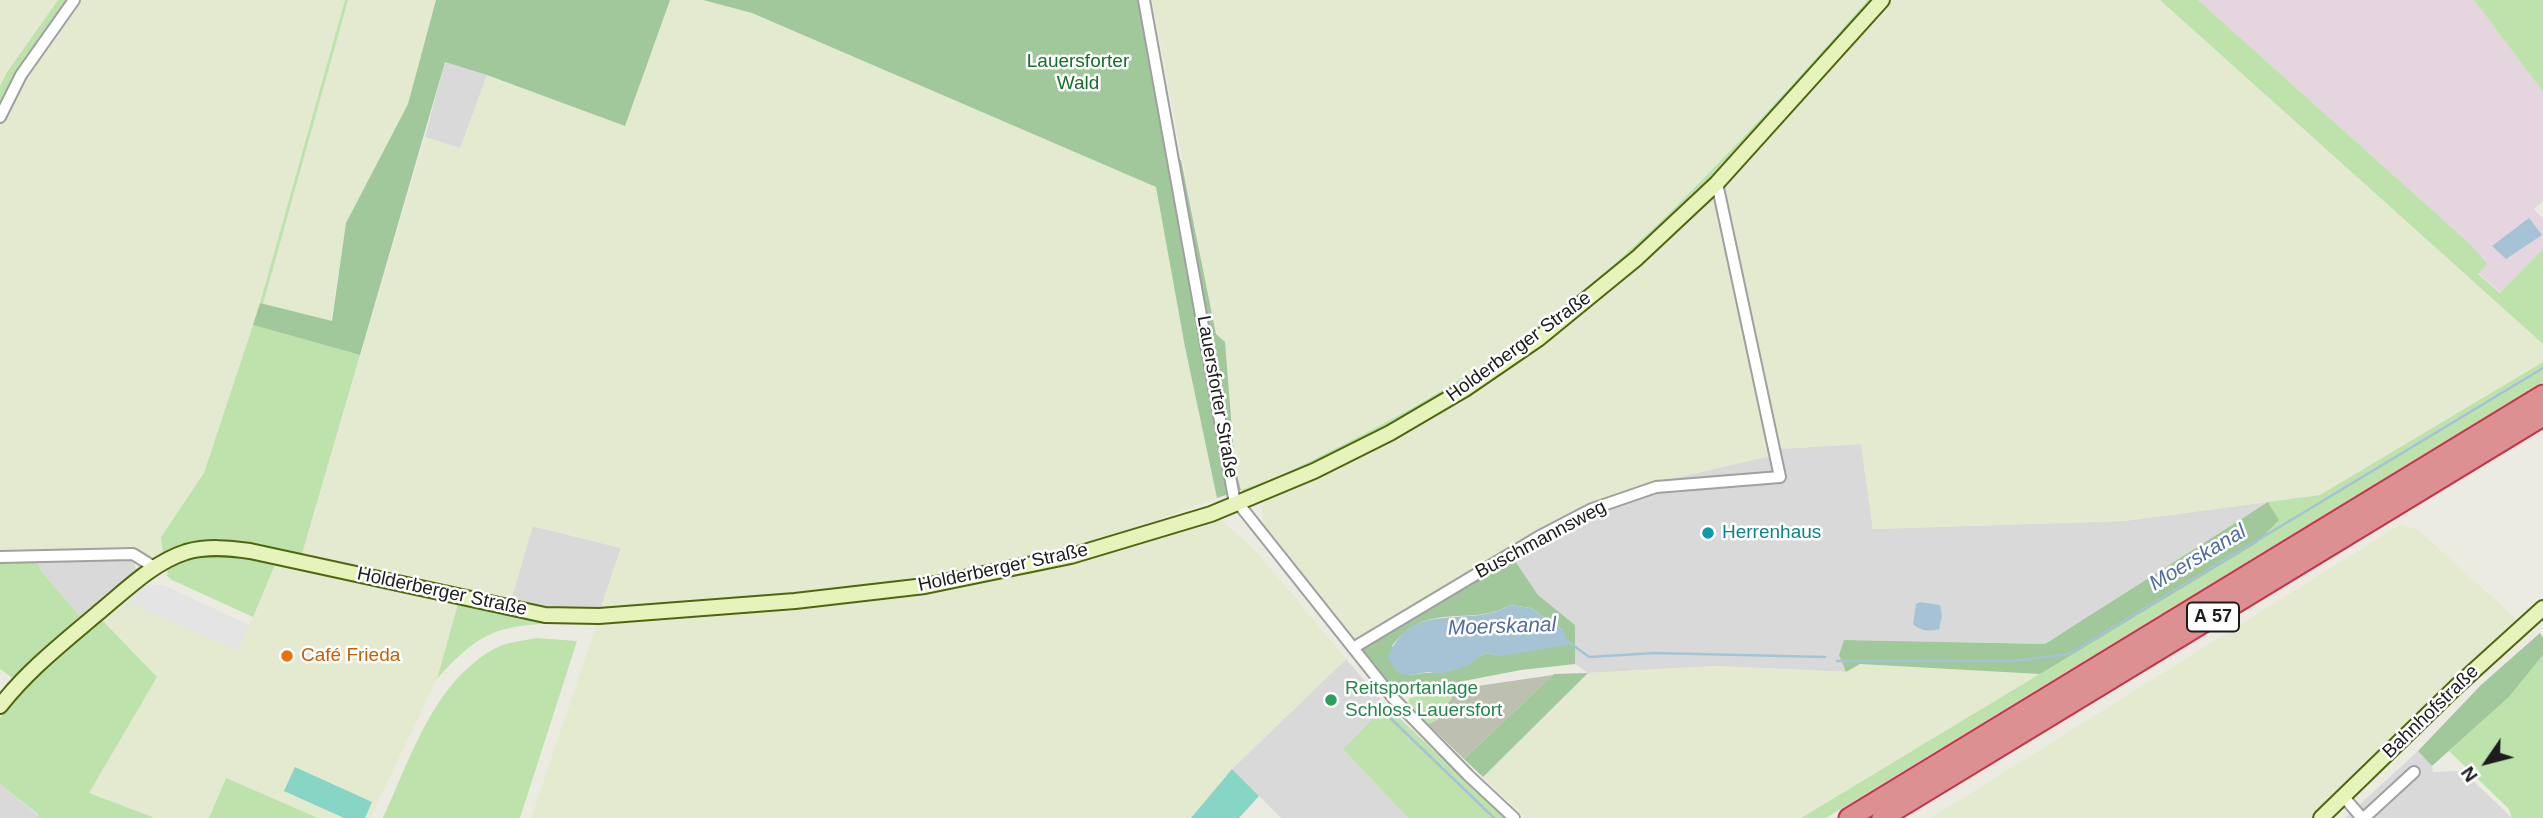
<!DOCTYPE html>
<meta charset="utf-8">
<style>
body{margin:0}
#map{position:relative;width:2543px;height:818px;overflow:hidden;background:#ecebe2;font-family:Arial,sans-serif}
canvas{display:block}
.north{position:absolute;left:2452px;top:727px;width:70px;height:70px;-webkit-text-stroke:5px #fff;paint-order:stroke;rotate:235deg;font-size:19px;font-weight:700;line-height:28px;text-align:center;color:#1c1c1c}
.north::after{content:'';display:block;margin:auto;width:24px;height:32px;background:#1c1c1c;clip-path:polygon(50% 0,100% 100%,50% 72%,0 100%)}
</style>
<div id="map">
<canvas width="2543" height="818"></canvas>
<div class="north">N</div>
</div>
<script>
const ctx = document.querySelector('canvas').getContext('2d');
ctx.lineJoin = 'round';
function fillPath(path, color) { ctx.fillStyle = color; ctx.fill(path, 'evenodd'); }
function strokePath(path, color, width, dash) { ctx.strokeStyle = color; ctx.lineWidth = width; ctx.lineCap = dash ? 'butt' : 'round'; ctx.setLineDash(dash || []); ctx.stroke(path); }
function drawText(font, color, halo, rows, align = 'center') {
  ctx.font = font + ' Arial,sans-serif'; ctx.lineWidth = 5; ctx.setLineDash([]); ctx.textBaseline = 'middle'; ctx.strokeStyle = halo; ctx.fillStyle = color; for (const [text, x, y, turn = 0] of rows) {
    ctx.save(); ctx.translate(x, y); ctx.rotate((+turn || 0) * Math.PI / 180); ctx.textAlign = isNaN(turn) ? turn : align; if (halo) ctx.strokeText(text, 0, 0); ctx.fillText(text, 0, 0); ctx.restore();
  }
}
fillPath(new Path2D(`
 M445,62L487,75L460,149L425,137Z
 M1861,444L1873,529L2124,521L2268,502L2045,644L1845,640L1839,655L1846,672L1716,666L1588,673L1575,664V625L1538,595L1513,558L1573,514L1640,486L1774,455L1778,449Z
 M532,526L621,548L600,610L544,611L510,604Z
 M125,558L133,561L136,569L135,576L83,620L41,571L37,561Z
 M1346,659L1386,705L1343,749L1408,818H1281L1232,769Z
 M2418,751L2432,766L2433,772L2458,771L2467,775L2512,818H2345Z
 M0,784L39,816L37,818H0Z`), '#dad9d9');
fillPath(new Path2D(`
 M2198,0H2474L2543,92V201L2534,209L2543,219V249L2501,293L2478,273L2470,244Z`), '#e5d5df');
fillPath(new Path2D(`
 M1553,675L1464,759L1428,724L1438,719L1440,711L1452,698L1450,690Z`), '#bdc0af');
fillPath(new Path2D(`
 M0,0H58L7,71L0,86Z
 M78,0H345L260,303L204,473L161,537L163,554L154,556L122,548L37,554L0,552V125L24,77Z
 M348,0H436L408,104L346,223L331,321L263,304Z
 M670,0H703L752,13L1156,187L1185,347L1217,498L1069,552L924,580L797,596L600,610L621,548L533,526L510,604L301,557L425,137L460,148L487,75L625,126Z
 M1152,0H1868L1714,169L1630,250L1581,292L1495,356L1384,424L1313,459L1258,485L1241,490L1235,468L1225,342L1216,334Z
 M1894,0H2160L2543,344V362L2320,495L2124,521L1873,529L1861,444L1778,449L1723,186Z
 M1712,196L1715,198L1774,455L1640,486L1573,514L1364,638L1354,640L1349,638L1266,528L1262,517V507L1267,499L1432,414Z
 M1218,517L1255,550L1346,659L1232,769L1191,818H531L597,623L800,606L1006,578L1072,562Z
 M2401,524L2418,530L2523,625L2321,818H1931Z
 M276,562L458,604L437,679L370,818H318L226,778L209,818H155L89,793L157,677L102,620L147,585H163L249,625Z
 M1859,664L2040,674L1801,818H1526L1483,777L1588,673L1716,666L1846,672Z`), '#e3eacf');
fillPath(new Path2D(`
 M58,0H71L0,108V86L7,72Z
 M345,0H348L263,304L260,303Z
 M1868,0H1876L1756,134L1671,221L1532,337L1437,400L1319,463L1248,493L1241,490C1281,478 1319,456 1356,438C1455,388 1549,324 1631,249C1715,172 1792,85 1868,0Z
 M2160,0H2198L2470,244L2487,264L2478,274L2500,293L2543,249V344Z
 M2474,0H2543V92Z
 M253,325L360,355L301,557L216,541L197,543L163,554L161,537L204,473Z
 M2543,362V382L1826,818H1801L2257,543L2279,520L2268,502L2320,495Z
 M221,553L276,562L253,617L172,580L167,576L168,567C184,558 202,555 221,553Z
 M37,561L41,571L83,620L14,679L0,669V562Z
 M458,604L562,623C498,625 480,631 437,679Z
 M102,620L157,677L89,793L155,818H37L39,815L0,784V718L6,709L26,684Z
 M536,638L577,641L520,818H383C411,758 433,683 494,649C506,642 523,641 536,638Z
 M2543,655V818H2512L2509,809L2449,751L2509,697Z
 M1450,690L1452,698L1440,711L1438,719L1428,724L1408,707L1409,698Z
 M1386,705L1504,818H1408L1343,749Z
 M226,778L318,818H209Z`), '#bde2ac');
fillPath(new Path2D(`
 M436,0H670L625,126L487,75L445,62L360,355L253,325L260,303L332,321L346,223L408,104Z
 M703,0H1140L1170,158L1181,160L1216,334L1225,342L1235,468L1241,490L1217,498L1185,347L1156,187L752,13Z
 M2268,502L2279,520L2257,543L2040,674L1860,664L1846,672L1839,655L1844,640L2045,644Z
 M1513,558L1538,595L1575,625V664L1521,670L1406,692H1394L1363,653L1362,647ZM1510,605L1531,608L1563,630C1535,646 1518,660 1485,653C1456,676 1442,670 1409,675L1392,646C1428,599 1471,628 1510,605Z
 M2540,633L2543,638V655L2509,697L2432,766L2418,751L2481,685Z
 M1588,673L1483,777L1464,759L1554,674Z`), '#a0c89a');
fillPath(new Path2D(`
 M295,767L372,802L365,818H344L284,791Z
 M1232,769L1259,796L1239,818H1191Z`), '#87d5c4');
fillPath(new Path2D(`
 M147,585H163L249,625L238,650L126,602Z`), '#e4e4e4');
fillPath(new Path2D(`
 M2529,218L2542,235L2506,259L2492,246Z
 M1920,602L1940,605L1942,616L1939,629C1931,632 1920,631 1913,624L1916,604Z
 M1510,605L1531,608L1563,630L1568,645L1502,656L1485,653L1468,666L1441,674L1429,672L1409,675L1397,673L1388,657C1413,597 1470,630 1510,605Z`), '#a6c3d6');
strokePath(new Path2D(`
 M1566,640L1589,657L1655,653L1825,657
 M1837,661H2014L2069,654L2543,368
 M1384,712L1494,818`), '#a6c3d6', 2.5);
const street = new Path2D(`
 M1144,0L1234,498L1393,698L1468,775L1514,818
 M0,117L21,75L74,0
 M0,557L133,554L154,567
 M1353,648L1540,536L1592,509L1656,487L1780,477L1717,183
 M2343,796L2362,818
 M2364,818L2414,772`);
const secondary = new Path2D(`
 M0,706C28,670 64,642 98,613C125,591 152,563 186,552C207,546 229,548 250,551L545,615L599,616L795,601L925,586L1071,556L1211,514L1314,471L1390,433L1465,389L1538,339L1637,258L1717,183L1882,0
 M2321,818L2457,686L2543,608`);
const highway = new Path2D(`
 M1849,818L2543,395
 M1882,818L2543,416`);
strokePath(street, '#a0a0a0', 14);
strokePath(secondary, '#4e670e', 18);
strokePath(highway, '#c6344c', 23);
strokePath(street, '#fff', 10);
strokePath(secondary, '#e6f3ba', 14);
strokePath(highway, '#dd9091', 19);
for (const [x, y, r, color] of [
 [1708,533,7,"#0f9aa8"],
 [287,656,7,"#e8710a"],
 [1331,700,7,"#2e9e5b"]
]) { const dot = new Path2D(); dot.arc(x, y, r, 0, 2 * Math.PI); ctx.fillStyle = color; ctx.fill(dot); strokePath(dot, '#fff', 2.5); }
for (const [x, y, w] of [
 [2213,617,52]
]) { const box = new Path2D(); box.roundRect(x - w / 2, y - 14.5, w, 29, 5); ctx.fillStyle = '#fff'; ctx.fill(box); strokePath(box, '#1c1c1c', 2); }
drawText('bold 18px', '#1c1c1c', null, [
 ["A 57",2213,617]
]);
drawText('19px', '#156e2c', '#fff', [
 ["Lauersforter",1078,62],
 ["Wald",1078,84]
]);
drawText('19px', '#1c1c1c', '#fff', [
 ["Holderberger Straße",1519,347,-36],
 ["Lauersforter Straße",1217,397,80],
 ["Buschmannsweg",1541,540,-28],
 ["Holderberger Straße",1003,568,-12],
 ["Holderberger Straße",442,592,12],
 ["Bahnhofstraße",2431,712,-44]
]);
drawText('19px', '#0d838f', '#fff', [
 ["Herrenhaus",1722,533]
], 'left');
drawText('19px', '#c56008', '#fff', [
 ["Café Frieda",301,656]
], 'left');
drawText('19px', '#27864d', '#fff', [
 ["Reitsportanlage",1345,689],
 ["Schloss Lauersfort",1345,711]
], 'left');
drawText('italic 21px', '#526ca2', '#fff', [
 ["Moerskanal",2198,558,-31],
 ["Moerskanal",1502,627,-2]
]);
</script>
